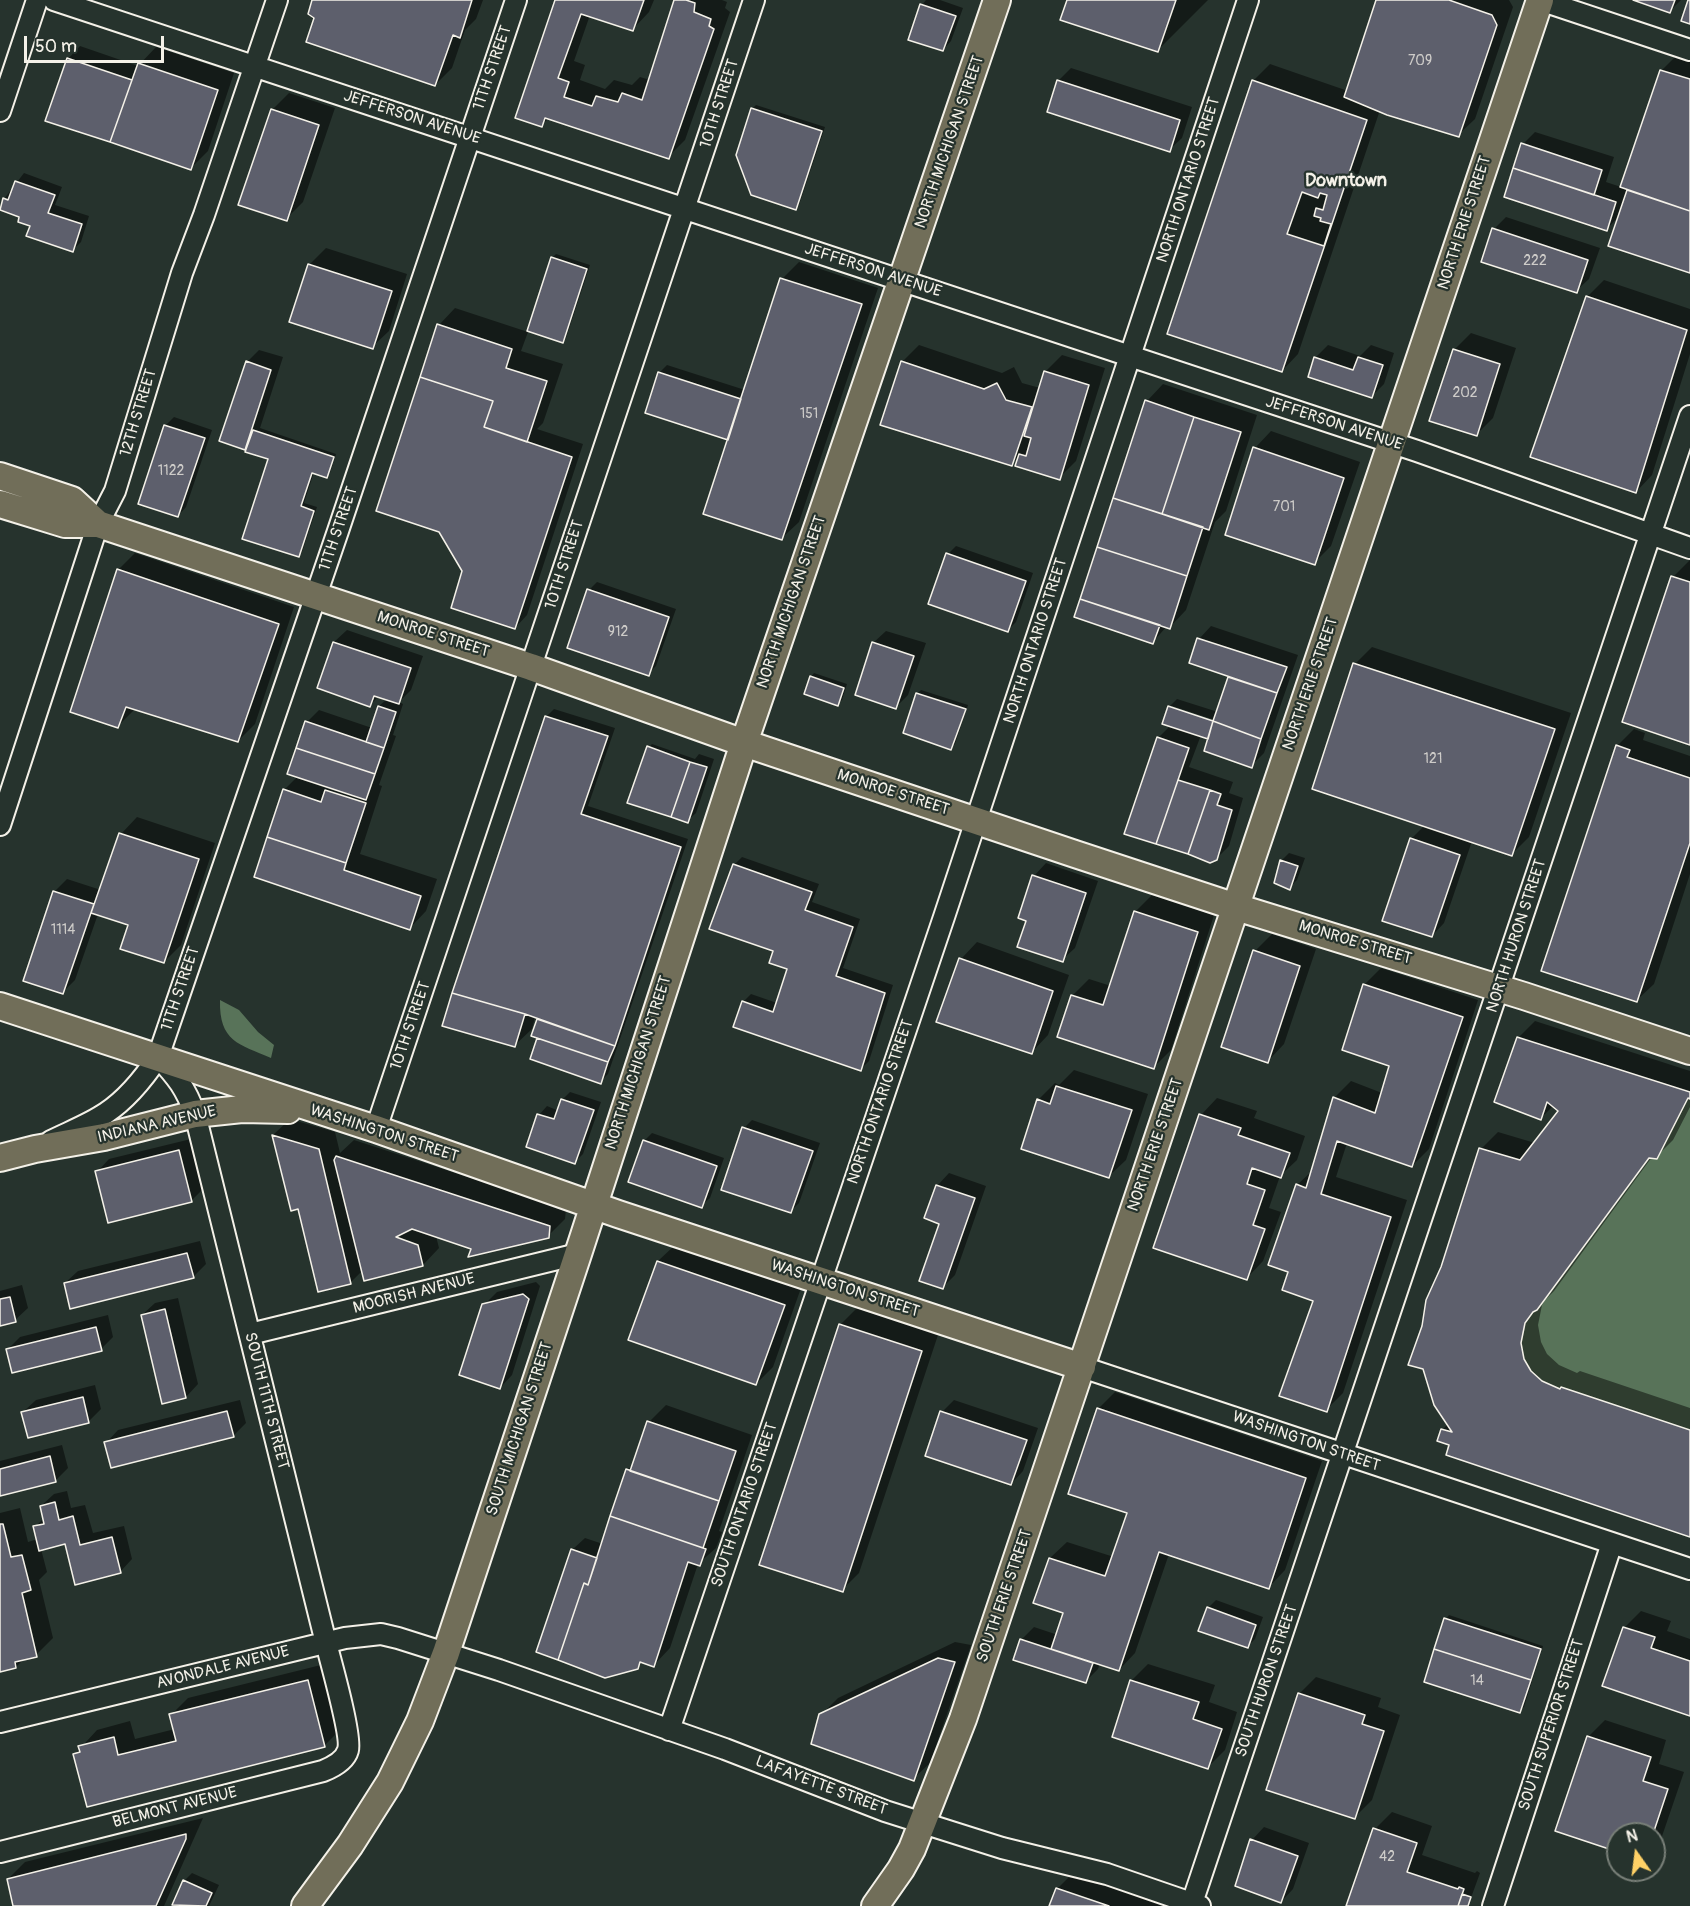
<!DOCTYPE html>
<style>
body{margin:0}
#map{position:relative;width:1690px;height:1906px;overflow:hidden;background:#26332d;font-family:Pangolin,sans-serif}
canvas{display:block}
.north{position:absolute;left:1606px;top:1822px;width:60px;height:60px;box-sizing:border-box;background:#26332d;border:2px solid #787f78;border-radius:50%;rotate:346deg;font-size:16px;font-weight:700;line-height:24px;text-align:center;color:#f4f1e8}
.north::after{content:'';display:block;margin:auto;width:21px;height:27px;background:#ffd166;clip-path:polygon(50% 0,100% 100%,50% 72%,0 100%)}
.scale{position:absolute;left:24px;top:36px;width:140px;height:27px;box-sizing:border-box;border:3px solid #f4f1e8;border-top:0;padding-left:8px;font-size:18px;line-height:21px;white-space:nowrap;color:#f4f1e8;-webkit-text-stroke:4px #26332d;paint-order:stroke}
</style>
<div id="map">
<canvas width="1690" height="1906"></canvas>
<div class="north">N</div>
<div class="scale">50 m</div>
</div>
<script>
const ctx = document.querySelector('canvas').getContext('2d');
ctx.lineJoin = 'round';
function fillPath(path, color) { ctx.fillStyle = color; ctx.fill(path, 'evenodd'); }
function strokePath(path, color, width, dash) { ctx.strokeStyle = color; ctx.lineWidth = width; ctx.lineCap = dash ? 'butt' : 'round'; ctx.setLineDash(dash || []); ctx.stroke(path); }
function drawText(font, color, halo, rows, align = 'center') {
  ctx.font = font + ' Pangolin,sans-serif'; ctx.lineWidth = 4.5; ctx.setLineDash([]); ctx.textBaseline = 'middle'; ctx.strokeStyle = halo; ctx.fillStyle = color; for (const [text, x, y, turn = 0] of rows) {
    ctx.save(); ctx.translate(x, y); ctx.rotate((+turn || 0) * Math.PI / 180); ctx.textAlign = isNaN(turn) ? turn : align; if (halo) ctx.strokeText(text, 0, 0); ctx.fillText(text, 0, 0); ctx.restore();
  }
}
fillPath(new Path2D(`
 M220,1000L239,1010L258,1032L274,1045L271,1058C239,1044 219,1042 220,1000Z
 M1517,1037L1690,1092V1537L1446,1455L1448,1445L1437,1441L1441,1429L1451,1431L1434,1405L1423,1369L1408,1365L1422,1326L1426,1300L1441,1267L1479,1148L1520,1160L1558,1111L1547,1102L1541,1120L1494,1102Z`), '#587359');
fillPath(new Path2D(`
 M314,0H483L476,19L465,30L452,68L435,85L316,17Z
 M556,0H654L649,12L633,29L590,15L574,61L585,65L580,80L605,89L614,80L632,85L640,77L650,80L676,0H722L727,2L725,8L730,12L685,140L668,157L549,118L542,125Z
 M926,0H940L963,8L951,41L943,50L922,5Z
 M1068,0H1208L1158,50Z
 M1377,0H1509L1513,7L1475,119L1458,135L1380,110L1298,354L1282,371L1253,81L1270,64L1348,91Z
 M1638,0H1681L1670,11Z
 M80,46L138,66L156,47L234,73L208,151L191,168L68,59Z
 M1679,53L1690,57V272L1620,215L1607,229L1523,144L1535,132L1614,157L1606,182L1621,187L1662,70Z
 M1071,68L1192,107L1182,138L1169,150L1049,111L1059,80Z
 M289,93L335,108L303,202L286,219L272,110Z
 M756,105L825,127L799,205L795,208L752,109Z
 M24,173L62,187L55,205L89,216L81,242L73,250L21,216L4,199Z
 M1506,217L1600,248L1589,279L1576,291L1494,229Z
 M326,248L407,274L389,331L372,347L309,265Z
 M556,254L590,265L566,338L563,342L552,258Z
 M799,262L878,288L799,522L782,538L729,439L659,373L667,365L745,390L782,279Z
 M1604,280L1690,309V354L1652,475L1636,492L1587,297Z
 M455,308L528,332L521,351L563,364L543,423L537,429L583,444L527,615L515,628L464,571L439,325Z
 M1471,333L1516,348L1493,418L1476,435L1454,350Z
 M919,345L1002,373L1014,367L1022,383L1040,388L1045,372L1062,355L1105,368L1076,461L1059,478L1021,455L1011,464L902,362Z
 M1328,345L1360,356L1371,345L1394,353L1384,384L1371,397L1315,358Z
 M259,350L283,357L260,428L336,454L330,473L326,477L314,472L304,503L317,507L302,552L299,556L270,458L250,442L245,448L247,362Z
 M1163,384L1257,415L1226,511L1215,522L1186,610L1170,627L1167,626L1153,642L1147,401Z
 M174,417L212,430L186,507L178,516L139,503L166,425Z
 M1271,431L1360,462L1331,546L1314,563L1255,448Z
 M956,546L1033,573L1016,622L1008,630L948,554Z
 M135,553L294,607L255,724L238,741L135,709L118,726V570Z
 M1690,560V743L1673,577Z
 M597,582L676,609L656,666L648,674L589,590Z
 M1211,626L1298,655L1264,753L1251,766L1212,732L1201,735L1189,767L1233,782L1229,793L1243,798L1229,846L1216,859L1210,861L1126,833L1158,738L1171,725L1169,707L1177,699L1218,712L1230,676L1199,639ZM1172,706L1221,722L1220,725L1172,709Z
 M347,630L423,656L411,690L399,702L403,704L393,735L396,736L379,785L382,786L360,854L437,879L426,911L410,928L256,876L284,790L298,776L307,722L319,710L372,728L379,706L387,699L379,696L370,705L334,642Z
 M886,631L926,643L908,695L895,708L873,643Z
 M1372,647L1571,713L1529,837L1512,854L1472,841L1444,923L1432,936L1411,839L1425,825L1355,664Z
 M814,673L847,684L842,700L838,704L811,677Z
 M921,690L968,705L955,744L951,748L917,694Z
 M554,709L615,728L588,806L688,839L608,1074L600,1082L539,1037L533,1035L539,1018L535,1017L532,1029L515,1045L546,717Z
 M1634,729L1645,733L1643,740L1690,756V874L1654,984L1637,1000L1617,746Z
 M652,744L695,759L699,754L714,759L696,813L687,821L649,747Z
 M137,817L215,843L181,945L164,962L129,924L98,914L75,980L63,992L25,980L55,891L67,879L101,890L121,834Z
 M1289,853L1305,858L1297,880L1289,888L1281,861Z
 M742,857L819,884L812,902L860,919L843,968L893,985L869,1061L861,1069L743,1002L751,994L777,1003L789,968L775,950L734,865Z
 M1046,863L1098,881L1075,948L1062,960L1028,920L1034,876Z
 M1152,895L1214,915L1171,1050L1154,1067L1072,996L1089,979L1111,986L1135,912Z
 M1272,934L1316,949L1284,1044L1268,1061L1255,951Z
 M977,942L1069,975L1048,1035L1032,1052L961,959Z
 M1381,968L1478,1000L1429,1149L1412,1166L1347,1143L1336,1177L1407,1200L1343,1393L1326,1410L1315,1300L1290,1271L1297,1185L1313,1170L1334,1098L1351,1081L1382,1093L1391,1065L1364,985Z
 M1535,1021L1690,1071V1107L1673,1140L1656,1157H1652L1554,1291L1545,1300L1542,1305L1538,1325L1541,1342L1547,1354L1559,1365L1577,1373L1580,1371L1690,1408V1535L1451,1444L1442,1430L1448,1424L1442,1268L1481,1149L1498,1132L1535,1143L1560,1111L1554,1105L1541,1118L1518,1038Z
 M1074,1070L1148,1094L1126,1160L1109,1176L1038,1100L1055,1083L1059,1085Z
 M570,1092L601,1102L583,1154L575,1162L539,1115L547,1106L559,1111L562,1100Z
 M1217,1098L1257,1111L1254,1118L1305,1136L1297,1160L1280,1176L1269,1208L1281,1212L1263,1261L1247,1278L1201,1115Z
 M290,1119L335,1132L340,1153L354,1140L566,1209L565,1219L548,1236L473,1248L436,1236L439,1248L423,1265L363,1270L350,1283L299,1207L273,1135Z
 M752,1120L820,1143L799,1203L791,1211L744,1128Z
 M652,1133L724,1158L710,1198L701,1206L644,1141Z
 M191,1139L203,1189L191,1201L97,1172L109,1159Z
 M949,1173L986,1186L955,1275L943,1287L937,1186Z
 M200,1241L206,1264L193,1277L65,1283L78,1271Z
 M675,1245L801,1288L773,1367L756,1384L658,1261Z
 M536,1282L540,1286L512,1375L500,1388L484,1305L497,1292Z
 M22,1285L28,1308L15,1320L0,1324V1291Z
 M178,1298L198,1384L186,1397L142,1315L155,1303Z
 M857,1308L938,1335L859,1573L842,1590L840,1325Z
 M108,1315L113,1337L101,1349H8L20,1337Z
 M95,1385L101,1409L88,1422L23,1412L36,1400Z
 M1115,1392L1322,1461L1285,1570L1269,1587L1169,1554L1135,1653L1119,1670L1100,1663L1098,1669L1086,1681L1021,1640L1034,1627L1058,1635L1065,1612L1050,1558L1067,1542L1114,1557L1129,1512L1098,1409Z
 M240,1400L246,1423L233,1436L106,1443L118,1430Z
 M954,1400L1038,1428L1023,1471L1011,1484L942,1412Z
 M666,1405L752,1435L719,1531L722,1532L716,1548L698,1564L670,1648L654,1665L643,1662L637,1668L572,1550L585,1538L603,1544L627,1470L635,1463L649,1422Z
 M62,1445L68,1468L56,1480L0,1495V1461Z
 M67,1491L71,1508L85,1505L93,1533L124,1526L132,1559L120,1572L66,1542L41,1549L47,1572L39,1580L53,1638L36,1655L25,1658L16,1667L0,1671V1513L20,1508L28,1542L38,1539L35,1527L44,1518L41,1506L54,1494Z
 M1216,1600L1263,1617L1255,1639L1247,1647L1208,1608Z
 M1641,1611L1671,1621L1667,1631L1690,1639V1715L1624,1628Z
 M1449,1615L1543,1646L1524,1707L1520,1711L1446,1619Z
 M955,1642L971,1645L930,1763L913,1779L821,1715L838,1698Z
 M325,1664L341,1729L324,1746L88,1806L75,1754L97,1730L130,1721L135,1739L175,1729L171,1715L188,1698Z
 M1148,1664L1215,1685L1209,1702L1237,1712L1225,1750L1208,1767L1113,1736L1132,1680Z
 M1316,1677L1381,1698L1378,1707L1400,1715L1372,1800L1355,1817L1299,1694Z
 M1605,1720L1666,1740L1659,1764L1684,1772L1660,1842L1654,1848V1834H1618V1851L1588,1737Z
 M1392,1812L1432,1826L1422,1855L1475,1873L1477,1871L1480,1873L1468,1906H1348L1375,1829Z
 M203,1818L164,1906H15L8,1879L25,1862Z
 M1264,1827L1309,1843L1293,1889L1281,1902L1252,1840Z
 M1074,1872L1173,1906H1051L1057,1889Z
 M192,1873L219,1885L209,1906L174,1904L184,1881Z`), '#0007');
const building = new Path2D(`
 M312,0H472L460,38L453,35L435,86L306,42L314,18L308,14Z
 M555,0H644L633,31L581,14L558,78L569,82L564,97L592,106L596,96L618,102L622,93L642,100L674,0H686L695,3L694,12L711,19L709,26L714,29L669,159L545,118L542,127L515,118Z
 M1067,0H1176L1158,52L1060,20Z
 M1376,0H1449L1492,15L1497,25L1459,137L1387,115L1344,97Z
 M1633,0H1675L1670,13Z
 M1688,0H1690V24L1681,21Z
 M920,4L956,16L943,51L908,40Z
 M67,58L132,80L110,142L45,121Z
 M138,63L218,90L191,170L110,142Z
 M1660,70L1690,79V211L1620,187Z
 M1057,80L1180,120L1170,152L1047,112Z
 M1252,80L1367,120L1282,372L1167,334Z
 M751,108L822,131L796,210L751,195L736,155Z
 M271,109L319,125L287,221L238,205Z
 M1521,143L1602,170L1594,195L1513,168Z
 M1513,168L1616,202L1607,231L1504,197Z
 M15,181L55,195L48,213L82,224L73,252L26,236L30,226L18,222L19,217L0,210L3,198L8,200Z
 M1627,190L1690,211V273L1608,246Z
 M1302,192L1318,198L1320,193L1327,195L1323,210L1316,208L1314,216L1321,218L1320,221L1331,224L1324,246L1287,234Z
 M1492,228L1588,260L1577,293L1481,262Z
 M551,257L587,269L563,343L527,331Z
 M308,264L392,291L373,349L289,322Z
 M780,278L862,304L782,540L703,514Z
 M1586,296L1687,330L1636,493L1530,457Z
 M437,324L512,349L506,368L547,381L527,442L484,427L493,401L420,377Z
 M1453,349L1500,364L1477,436L1429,421Z
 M1314,357L1353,370L1358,357L1383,365L1372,398L1308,377Z
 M246,361L271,370L245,450L219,441Z
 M901,361L984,389L997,383L1006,400L1032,407L1012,466L880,425Z
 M1044,371L1089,385L1060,480L1015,466L1019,454L1026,456L1031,438L1024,436Z
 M658,372L741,399L728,440L645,413Z
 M420,377L493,401L484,427L572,457L515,629L451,608L462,571L439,532L376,511Z
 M1145,400L1194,417L1162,514L1113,498Z
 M1194,417L1241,432L1209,530L1162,514Z
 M164,425L205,438L178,517L138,504Z
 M253,430L334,457L327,478L312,473L301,506L314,511L299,557L242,539L268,459L245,452Z
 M1253,447L1344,478L1315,565L1225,535Z
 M1113,498L1203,527L1187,576L1097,547Z
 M1097,547L1187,576L1170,629L1080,599Z
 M946,553L1026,581L1008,632L928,604Z
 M117,569L279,624L238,742L126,707L118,728L70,712Z
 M1671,576L1690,582V745L1622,722Z
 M587,589L669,617L649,676L567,648Z
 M1080,599L1160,625L1153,644L1074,617Z
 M1197,638L1287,667L1277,693L1189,663Z
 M333,642L411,668L399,704L374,696L370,707L317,688Z
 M872,642L914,656L896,709L855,695Z
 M1353,663L1555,729L1512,856L1312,789Z
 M810,676L844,688L838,706L804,694Z
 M1228,677L1277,693L1261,739L1213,721Z
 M916,693L966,709L951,750L903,733Z
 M378,706L396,712L384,748L366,742Z
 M1168,706L1213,721L1208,739L1162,724Z
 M545,716L608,736L581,814L681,847L615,1046L525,1014L452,993Z
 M305,721L384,748L375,774L296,748Z
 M1213,721L1261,739L1252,768L1204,751Z
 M1157,737L1189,748L1156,844L1124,834Z
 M1616,745L1630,750L1627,757L1690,778V843L1637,1002L1541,971Z
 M647,746L690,762L671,817L627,803Z
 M296,748L375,774L366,800L287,774Z
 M690,762L707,767L688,823L671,817Z
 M1178,780L1210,790L1188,854L1156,844Z
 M283,789L321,802L325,790L366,803L346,863L267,837Z
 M1210,790L1221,794L1217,805L1232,810L1217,860L1210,863L1188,854Z
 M119,833L199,859L164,963L120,949L128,925L91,913Z
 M267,837L346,863L344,870L421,896L410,930L254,877Z
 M1410,838L1460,855L1432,937L1382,921Z
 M1280,860L1298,866L1290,890L1274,883Z
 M733,864L812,892L805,910L853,927L836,976L885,993L861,1071L733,1027L742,1001L773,1012L787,969L769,963L773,951L709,929Z
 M1032,875L1086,893L1063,962L1017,947L1026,921L1018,918Z
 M53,891L94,904L63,994L23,981Z
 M1134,911L1198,932L1154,1069L1057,1037L1071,995L1103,1005Z
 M1253,950L1300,966L1268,1063L1221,1047Z
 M959,958L1053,991L1032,1054L936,1022Z
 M1363,984L1463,1017L1412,1167L1337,1141L1321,1194L1391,1217L1327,1412L1279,1396L1313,1301L1282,1290L1288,1272L1268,1265L1296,1184L1306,1188L1333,1097L1375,1113L1389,1066L1342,1050Z
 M452,993L525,1014L515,1047L442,1026Z
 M537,1019L615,1046L608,1062L531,1036Z
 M1517,1037L1690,1092V1099L1688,1098L1657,1159L1649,1158L1537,1310L1533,1312L1525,1323L1521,1343L1524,1359L1531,1371L1542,1381L1560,1389L1561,1387L1690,1430V1537L1446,1455L1449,1445L1437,1441L1441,1429L1452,1432L1434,1405L1423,1369L1408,1365L1422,1326L1426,1300L1441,1267L1479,1148L1520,1160L1558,1111L1547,1102L1541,1120L1494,1102Z
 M537,1038L608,1062L601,1084L530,1059Z
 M1056,1086L1132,1110L1109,1178L1021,1149L1037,1099L1050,1104Z
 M561,1099L594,1110L575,1164L526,1147L537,1114L554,1119Z
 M1199,1114L1241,1128L1238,1135L1290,1153L1281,1178L1252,1168L1247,1184L1265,1190L1253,1225L1265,1229L1247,1280L1153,1248Z
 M742,1127L813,1151L791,1213L721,1190Z
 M272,1135L319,1149L351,1284L318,1292L298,1209L291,1211Z
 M643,1140L717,1166L702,1208L628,1182Z
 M179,1150L192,1202L108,1223L95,1171Z
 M336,1156L550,1226L549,1238L468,1257L471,1249L412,1229L396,1237L418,1245L423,1266L364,1281L334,1160Z
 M936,1185L975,1198L943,1289L919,1281L939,1224L924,1218Z
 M187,1253L194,1278L70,1309L64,1283Z
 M657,1261L785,1305L756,1385L628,1340Z
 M523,1294L529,1299L500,1389L459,1375L482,1304Z
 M10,1297L16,1322L0,1326V1299Z
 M165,1309L186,1398L162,1404L141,1315Z
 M839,1324L922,1351L843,1592L759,1565Z
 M96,1327L102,1351L12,1373L6,1349Z
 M83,1397L89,1423L28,1438L21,1412Z
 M1097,1408L1306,1478L1269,1589L1159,1552L1119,1671L1051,1649L1063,1613L1033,1603L1049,1558L1105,1576L1127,1513L1068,1494Z
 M227,1411L234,1437L111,1468L104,1442Z
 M940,1411L1027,1440L1011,1485L925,1456Z
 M647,1421L736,1451L719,1501L630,1471Z
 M50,1456L56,1482L0,1496V1469Z
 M626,1469L719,1501L703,1548L610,1516Z
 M55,1502L59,1520L73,1516L80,1545L112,1537L121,1573L75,1585L65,1544L39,1551L33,1526L44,1524L40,1506Z
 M610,1516L706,1549L700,1566L688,1562L654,1667L640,1662L638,1669L605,1678L558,1660L584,1583L588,1585Z
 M0,1524H3L11,1557L22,1555L31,1590L22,1593L37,1657L15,1662L16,1668L0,1672Z
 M571,1549L597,1558L588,1585L584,1583L558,1660L536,1652Z
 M1207,1607L1256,1625L1248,1648L1198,1631Z
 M1444,1618L1541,1649L1531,1680L1434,1649Z
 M1623,1627L1655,1637L1651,1648L1690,1661V1716L1602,1686Z
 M1020,1639L1093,1663L1086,1683L1013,1660Z
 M1434,1649L1531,1680L1520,1713L1424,1682Z
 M938,1658L955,1662L914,1781L811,1744L819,1714Z
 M308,1680L325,1747L87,1807L73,1754L80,1752L78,1746L114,1737L118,1755L176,1741L169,1714Z
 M1130,1680L1199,1702L1193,1719L1222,1729L1208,1769L1112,1737Z
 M1298,1693L1365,1715L1362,1724L1384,1731L1355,1819L1266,1790Z
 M1587,1736L1651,1757L1643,1781L1668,1789L1653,1834H1618V1852L1555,1831Z
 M1373,1828L1417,1843L1407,1872L1458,1889L1459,1887L1464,1889L1458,1906H1346Z
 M186,1834V1839L156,1906H13L7,1879Z
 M1250,1839L1298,1856L1281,1903L1235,1886Z
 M183,1880L212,1893L206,1906L172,1905Z
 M1056,1888L1109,1906H1049Z
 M1462,1894L1471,1897L1468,1906H1458Z`);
fillPath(building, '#5d5f6c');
strokePath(building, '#f4f1e8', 1.5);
const minor = new Path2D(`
 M54,0L1417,451L1690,548
 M1540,0L1690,50
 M0,111L37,0
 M0,825L98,524L115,491L182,273L204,215L277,0
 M376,1129L754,0
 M51,1141C69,1132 90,1124 106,1113C127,1099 144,1078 158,1057L338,531L516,0
 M250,1334L578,1254
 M1082,1367L1690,1569
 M0,1722L345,1638L381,1634L398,1638L499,1670L725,1749L885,1811L1002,1848L1107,1874L1200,1906
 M669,1730L944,917L1248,0
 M0,1852L323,1771C333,1767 345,1761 348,1750C352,1737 331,1662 326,1643L195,1114C186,1089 177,1077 159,1058
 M1191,1906L1690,416
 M1493,1906L1612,1543`);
const major = new Path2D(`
 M0,476L72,500L98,524
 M0,504L65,524H98L531,667L744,743L1075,854L1236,907L1524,996L1690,1051
 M0,1006L376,1129L618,1214L1082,1367
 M0,1158L35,1149L104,1137L195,1114L242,1109L288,1110
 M305,1906L350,1845L390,1782L420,1721L446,1653L578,1254L744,743L997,0
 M875,1906L901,1869L912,1849L963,1719L1540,0`);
strokePath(minor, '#f4f1e8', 24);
strokePath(major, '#f4f1e8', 30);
strokePath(minor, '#26332d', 20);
strokePath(major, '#716e59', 26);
drawText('14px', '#ceccc9', null, [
 ["709",1420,61],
 ["222",1535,261],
 ["202",1465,393],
 ["151",809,414],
 ["1122",171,471],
 ["701",1284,507],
 ["912",618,632],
 ["121",1433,759],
 ["1114",63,930],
 ["14",1477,1681],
 ["42",1387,1857]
]);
drawText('16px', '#f4f1e8', '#26332d', [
 ["11TH STREET",493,68,-71],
 ["10TH STREET",720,104,-72],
 ["JEFFERSON AVENUE",412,118,18],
 ["NORTH MICHIGAN STREET",950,142,-71],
 ["NORTH ONTARIO STREET",1189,180,-72],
 ["NORTH ERIE STREET",1465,223,-72],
 ["JEFFERSON AVENUE",873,271,18],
 ["12TH STREET",139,413,-73],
 ["JEFFERSON AVENUE",1334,424,18],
 ["11TH STREET",339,529,-71],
 ["10TH STREET",565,565,-72],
 ["NORTH MICHIGAN STREET",792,602,-71],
 ["MONROE STREET",433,635,18],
 ["NORTH ONTARIO STREET",1036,641,-72],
 ["NORTH ERIE STREET",1311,684,-71],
 ["MONROE STREET",893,793,18],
 ["NORTH HURON STREET",1517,936,-72],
 ["MONROE STREET",1355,943,17],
 ["11TH STREET",181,989,-71],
 ["10TH STREET",411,1026,-71],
 ["NORTH MICHIGAN STREET",639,1063,-72],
 ["NORTH ONTARIO STREET",881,1102,-71],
 ["INDIANA AVENUE",157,1125,-13],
 ["WASHINGTON STREET",384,1134,18],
 ["NORTH ERIE STREET",1156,1145,-71],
 ["WASHINGTON STREET",845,1289,18],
 ["MOORISH AVENUE",414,1294,-14],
 ["SOUTH 11TH STREET",266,1401,76],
 ["SOUTH MICHIGAN STREET",520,1429,-72],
 ["WASHINGTON STREET",1306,1442,19],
 ["SOUTH ONTARIO STREET",745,1505,-71],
 ["SOUTH ERIE STREET",1005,1596,-71],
 ["AVONDALE AVENUE",223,1668,-14],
 ["SOUTH HURON STREET",1267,1681,-71],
 ["SOUTH SUPERIOR STREET",1552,1725,-72],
 ["LAFAYETTE STREET",821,1786,21],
 ["BELMONT AVENUE",175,1808,-14]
]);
drawText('bold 18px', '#f4f1e8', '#26332d', [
 ["Downtown",1346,181]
]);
</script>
